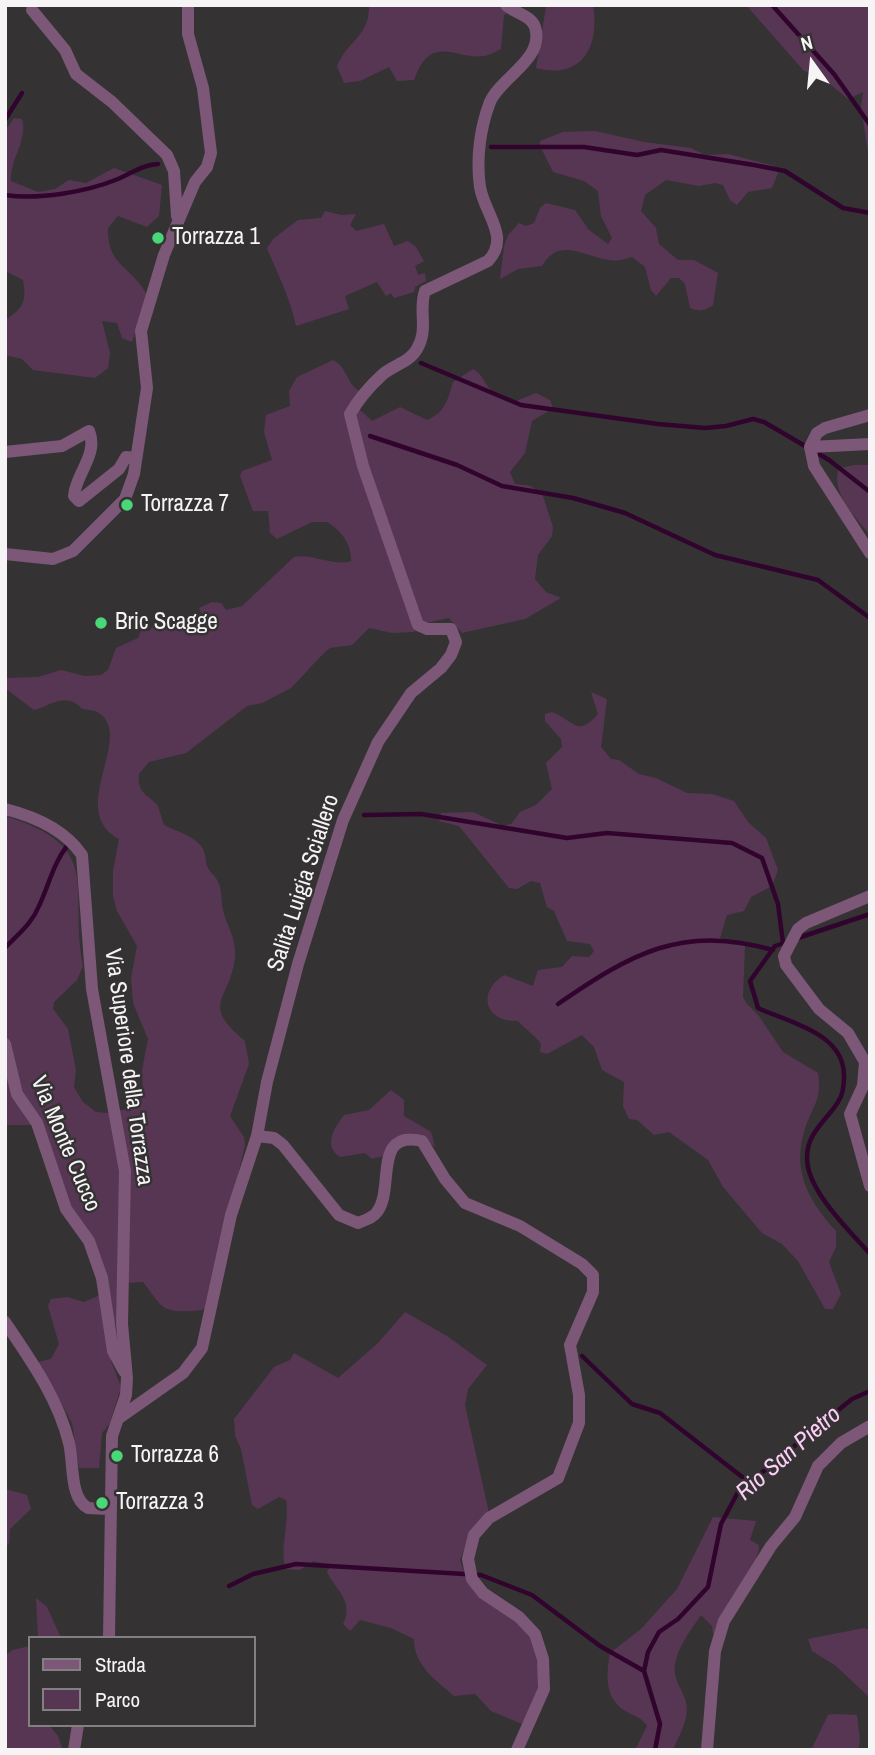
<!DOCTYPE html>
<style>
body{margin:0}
#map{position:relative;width:875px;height:1755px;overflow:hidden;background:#353234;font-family:"Archivo Narrow",sans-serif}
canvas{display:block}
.frame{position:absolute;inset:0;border:7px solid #f6f4f5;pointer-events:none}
.legend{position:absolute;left:28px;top:1636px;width:228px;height:91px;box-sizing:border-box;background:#353234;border:2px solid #828081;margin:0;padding:9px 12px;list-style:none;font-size:21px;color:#f6f4f5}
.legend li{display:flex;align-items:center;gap:14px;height:35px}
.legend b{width:35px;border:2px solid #828081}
.north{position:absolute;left:777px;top:28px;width:70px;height:70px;-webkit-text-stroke:5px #353234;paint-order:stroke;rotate:345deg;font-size:19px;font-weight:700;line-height:28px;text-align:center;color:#f6f4f5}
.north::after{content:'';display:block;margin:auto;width:24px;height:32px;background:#f6f4f5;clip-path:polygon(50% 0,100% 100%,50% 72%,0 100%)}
</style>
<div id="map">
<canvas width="875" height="1755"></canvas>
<div class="frame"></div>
<ul class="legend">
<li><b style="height:9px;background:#7c5777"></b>Strada</li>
<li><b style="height:19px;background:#573653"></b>Parco</li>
</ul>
<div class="north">N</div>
</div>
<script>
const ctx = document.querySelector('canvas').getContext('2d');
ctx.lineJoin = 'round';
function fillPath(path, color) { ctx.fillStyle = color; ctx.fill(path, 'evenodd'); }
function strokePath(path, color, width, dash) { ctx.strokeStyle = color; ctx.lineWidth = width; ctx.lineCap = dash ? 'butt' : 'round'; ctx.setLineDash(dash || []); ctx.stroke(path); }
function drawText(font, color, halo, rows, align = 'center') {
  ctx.font = font + ' "Archivo Narrow",sans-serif'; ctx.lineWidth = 5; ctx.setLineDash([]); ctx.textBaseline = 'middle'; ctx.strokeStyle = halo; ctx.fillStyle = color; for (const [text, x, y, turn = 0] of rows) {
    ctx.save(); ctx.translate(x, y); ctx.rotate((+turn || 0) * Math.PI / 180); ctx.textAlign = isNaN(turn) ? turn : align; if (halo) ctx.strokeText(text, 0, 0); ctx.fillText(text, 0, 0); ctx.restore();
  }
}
fillPath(new Path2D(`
 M369,5H522L504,15L501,49C497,51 490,55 485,56C455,60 431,32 414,80L397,81L389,67L360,81L344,83L337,66C348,40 370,36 369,5Z
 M542,5H593C600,47 582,80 536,68L546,7Z
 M746,5H870V202L869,159L861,107L863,92L848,99L819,75L804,71Z
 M14,118L22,119C28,141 10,158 11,181L38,192L55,189L69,180L86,183L114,168L162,185L159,216L147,227L118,216L108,228C107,267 132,266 147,295L132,342L122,338L117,323L102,321L110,353L108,368L95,378L33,370L22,359L5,355V320C23,309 27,301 23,280L5,271V131Z
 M595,131L644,142L691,148L705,155L728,154L774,166L778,173L772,188L748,192L737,205L730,200L723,185L715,183L699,186L666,180L645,195L641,211L656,228L659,244L678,260H694L718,273L713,305C705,311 699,312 690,308L685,284L679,278H671L656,296L651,290L645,267L632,257C624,259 617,262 609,260C585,257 559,236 542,266L518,269L500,279L504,247L508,235L519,223L526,226L534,223L540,208L546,203L575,210L589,230L608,244L612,238L601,216L598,191L584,181L553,172L540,146V141L563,132Z
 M325,211L341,215L356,214L350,225L356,231L384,224L394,246L408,241L416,247L424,261L415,266L418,275L425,273L426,281L415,287L414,292L394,298L391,293L386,296L377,282L345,296L349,309L296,326C290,297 278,275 267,248L273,239L298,220L321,218Z
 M333,360C347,367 346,382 358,390L359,409L372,421L400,407L427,420C445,413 448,399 453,382L473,369C483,374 484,384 492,391C497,396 507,399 514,402L536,393L550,400L553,408L532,421L525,453L510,472L515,484L531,486L543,496L553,527L552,536L538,555L535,579L546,592L561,598L525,619L462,633L449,618L426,623L410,614L415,632L392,633L369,628L352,645L330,648L324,653L291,688L262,703L247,706L186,753L149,762L139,774C137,794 148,794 158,806L164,825C177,832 191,834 201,846C206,852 205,859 207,866C210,873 217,877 219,884C222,892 221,902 223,910C227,927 237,939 235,957C230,1002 199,1002 245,1041L249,1064L230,1116L244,1137L245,1145L207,1308C200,1311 198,1310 191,1311C159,1313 161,1304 143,1282L127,1283L119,1289L115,1328L103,1269L72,1209L43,1125H5V816C106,847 68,888 83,966L77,980L54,1002L53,1009L68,1029L76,1070L74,1087L83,1102L96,1112L107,1113L137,1107L143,1094L142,1070L148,1039L133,1003L131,978L137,946L117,911L113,896V871L119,839C66,811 135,737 99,713C93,709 89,711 83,709C80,708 78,704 75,703C61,695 47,707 34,710L5,688V678L38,677L61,670L85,676L101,675L108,670L116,648L138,638L141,631H149L154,625L181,628L194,633L201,630L205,622L199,608L212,602L221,603L226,610L242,606L294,557C312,553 334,567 351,561C352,545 341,530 327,522H312L277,539L270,533L268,511H253L240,476L242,471L272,460L264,432L266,415L290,406L289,391L297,377Z
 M855,465H870V535C856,517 830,493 839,468Z
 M591,692L607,699L601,747L611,759L619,760L639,774L656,778L687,793L712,794L734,801L748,822L766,838L778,870L772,886L751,897L744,911L727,915L720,938L745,946L743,997L747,1004L759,1016L783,1052L818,1073C822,1101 813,1104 805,1129C791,1170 809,1202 836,1231V1247L829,1262L841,1294L833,1309H825L798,1261L782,1244L762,1233L723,1187L708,1160L669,1132L654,1135L637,1120L629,1119L623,1106L624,1082L602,1070L594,1047L582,1035L547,1054L540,1052L541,1044C535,1035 525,1029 518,1021C484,1022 477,992 504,975L533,986L538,970L562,967L572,956L589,957L594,951L590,944L567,941L554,911L547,907L540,883L531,881L517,889L509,888L459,826L439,821L441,813L473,812L503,826L511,824L520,812L536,805L552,789L546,763L562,747L561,739L545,721V714L552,712C575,721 577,738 598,714Z
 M391,1090L404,1100V1116L431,1132L435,1147L413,1133C398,1134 390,1144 383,1156L372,1159L365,1153L340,1157C323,1146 334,1128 344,1115L369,1110Z
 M100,1295L110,1358L121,1387L110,1423L102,1433L99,1468H79L72,1423L38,1362L51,1359L59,1344L48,1306L51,1299L67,1297L84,1302Z
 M405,1312L447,1336L487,1365L468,1389L465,1405L489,1513L469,1537L460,1560C471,1603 517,1605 535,1642C537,1648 537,1657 538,1664C541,1688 535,1704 522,1724L491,1711L475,1694L454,1696C436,1680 414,1666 414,1639L391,1628L360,1620L350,1631L343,1624C355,1602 335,1589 327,1572L331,1565L313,1561L300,1570L286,1569C279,1547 290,1524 286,1500L279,1497L258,1509L252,1505L241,1449L235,1435L234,1419L274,1367L290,1360L294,1353L338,1378L378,1343Z
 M5,1489L27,1495L31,1509L10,1529L9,1543L5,1548Z
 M713,1517L756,1521L750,1540L759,1545C759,1568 723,1610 713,1635L712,1626L701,1615C691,1630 677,1647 675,1665C673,1680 682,1688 686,1702C690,1719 679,1735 673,1750H635L647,1726C642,1718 637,1717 629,1713C604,1701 606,1676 610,1653L641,1629L677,1589Z
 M36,1598L47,1607L61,1638H38Z
 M864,1628L870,1630V1698L836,1666L812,1651L808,1639Z
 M30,1646V1725H49L58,1736L63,1750H5V1656L12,1650Z
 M833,1714L857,1715L860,1742L858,1750H811L828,1715Z`), '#573653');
strokePath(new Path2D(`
 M772,5L834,74L870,125
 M5,120L22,93
 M491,147H584L637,155L661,150L754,165L785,171L843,208L870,213
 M5,195C39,200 86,192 118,179C132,173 142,165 158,164
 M421,363L521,405L658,424L705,428L726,426L753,419L764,422L829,460L870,492
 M370,436L457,465L502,486L573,498L625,513L715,555L818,580L870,618
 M364,815L421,814L567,838L607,833L732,843L762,858L778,904L783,943
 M798,938L870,914
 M789,941L775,946L750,981L758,1008C790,1023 845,1033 844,1077C844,1085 843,1095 838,1102C826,1121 807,1133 807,1157C806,1190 850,1231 870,1254
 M5,948C18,934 31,925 39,906C49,885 53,864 67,846
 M558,1004C631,954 681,924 773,950
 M582,1356L632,1404L660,1413L750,1483
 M229,1586L253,1574L296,1564L481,1575L532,1595L600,1646L644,1671
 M655,1750L660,1724L644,1671L648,1652L659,1632L678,1619L708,1587L721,1524L738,1492L852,1399L870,1391`), '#31042e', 4.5);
strokePath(new Path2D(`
 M32,10L65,50L76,74L112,102L167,155L174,171L177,216
 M870,415L825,428L817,433L810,447L814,466L870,553
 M810,447L870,444
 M5,452L62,446L89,431C99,454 75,475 74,496L79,501L119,469L126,457L136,458
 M5,554L53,559L73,551L125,499L134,474L147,388L141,331L164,255L195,182L207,167L211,153L203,88L188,34V5
 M5,809C33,816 65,830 82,855L92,989L125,1171L122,1324L127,1378L126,1395L112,1436L109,1638
 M870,896L806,923L798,929L784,956L786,965L819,1009L848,1033L865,1062L863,1086L850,1114L870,1186
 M5,1044L17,1094L37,1123L66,1209L89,1241L102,1278L113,1351L124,1371
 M257,1136L274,1138L283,1145L339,1215L358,1223C365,1220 373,1218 377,1212C395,1189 372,1129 422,1141L445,1179L465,1203L520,1226L582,1264L593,1275V1292L570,1345L579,1395V1423L558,1478L489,1518L474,1535L468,1559L472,1579L483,1593L519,1617L535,1634L543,1659L544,1689L517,1750
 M5,1322C30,1359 58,1398 69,1443C74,1462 69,1498 88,1508L109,1509
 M119,1418L183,1373L202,1348L231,1215L257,1136L267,1082L298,964L343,820L378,742L411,693L441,668L451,655L456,642L451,629H427L418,625L363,466L350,414C358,400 370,386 382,375C393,365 409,363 417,349C429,329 418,310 425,291L488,261C511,237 484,213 480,187C476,159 480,128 490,102C501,77 545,59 535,27C531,15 514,13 506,5
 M74,1750L78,1725
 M707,1750L715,1651L724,1621L771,1546L795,1517L818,1466L841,1443L870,1426`), '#7c5777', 12);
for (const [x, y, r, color] of [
 [158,238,7,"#4ad778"],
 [127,505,7,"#4ad778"],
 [101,623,7,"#4ad778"],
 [117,1456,7,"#4ad778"],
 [102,1503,7,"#4ad778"]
]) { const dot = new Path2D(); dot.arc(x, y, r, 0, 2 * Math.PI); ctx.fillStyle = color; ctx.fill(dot); strokePath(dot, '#353234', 2.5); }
drawText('23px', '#f6f4f5', '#353234', [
 ["Torrazza 1",172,238],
 ["Torrazza 7",141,505],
 ["Bric Scagge",115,623],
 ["Torrazza 6",131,1456],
 ["Torrazza 3",116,1503]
], 'left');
drawText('23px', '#f6f4f5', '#353234', [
 ["Salita Luigia Sciallero",304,883,-72],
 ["Via Superiore della Torrazza",128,1067,82],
 ["Via Monte Cucco",65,1144,67]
]);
drawText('italic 24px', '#fdcff6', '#353234', [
 ["Rio San Pietro",789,1454,-41]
]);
</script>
